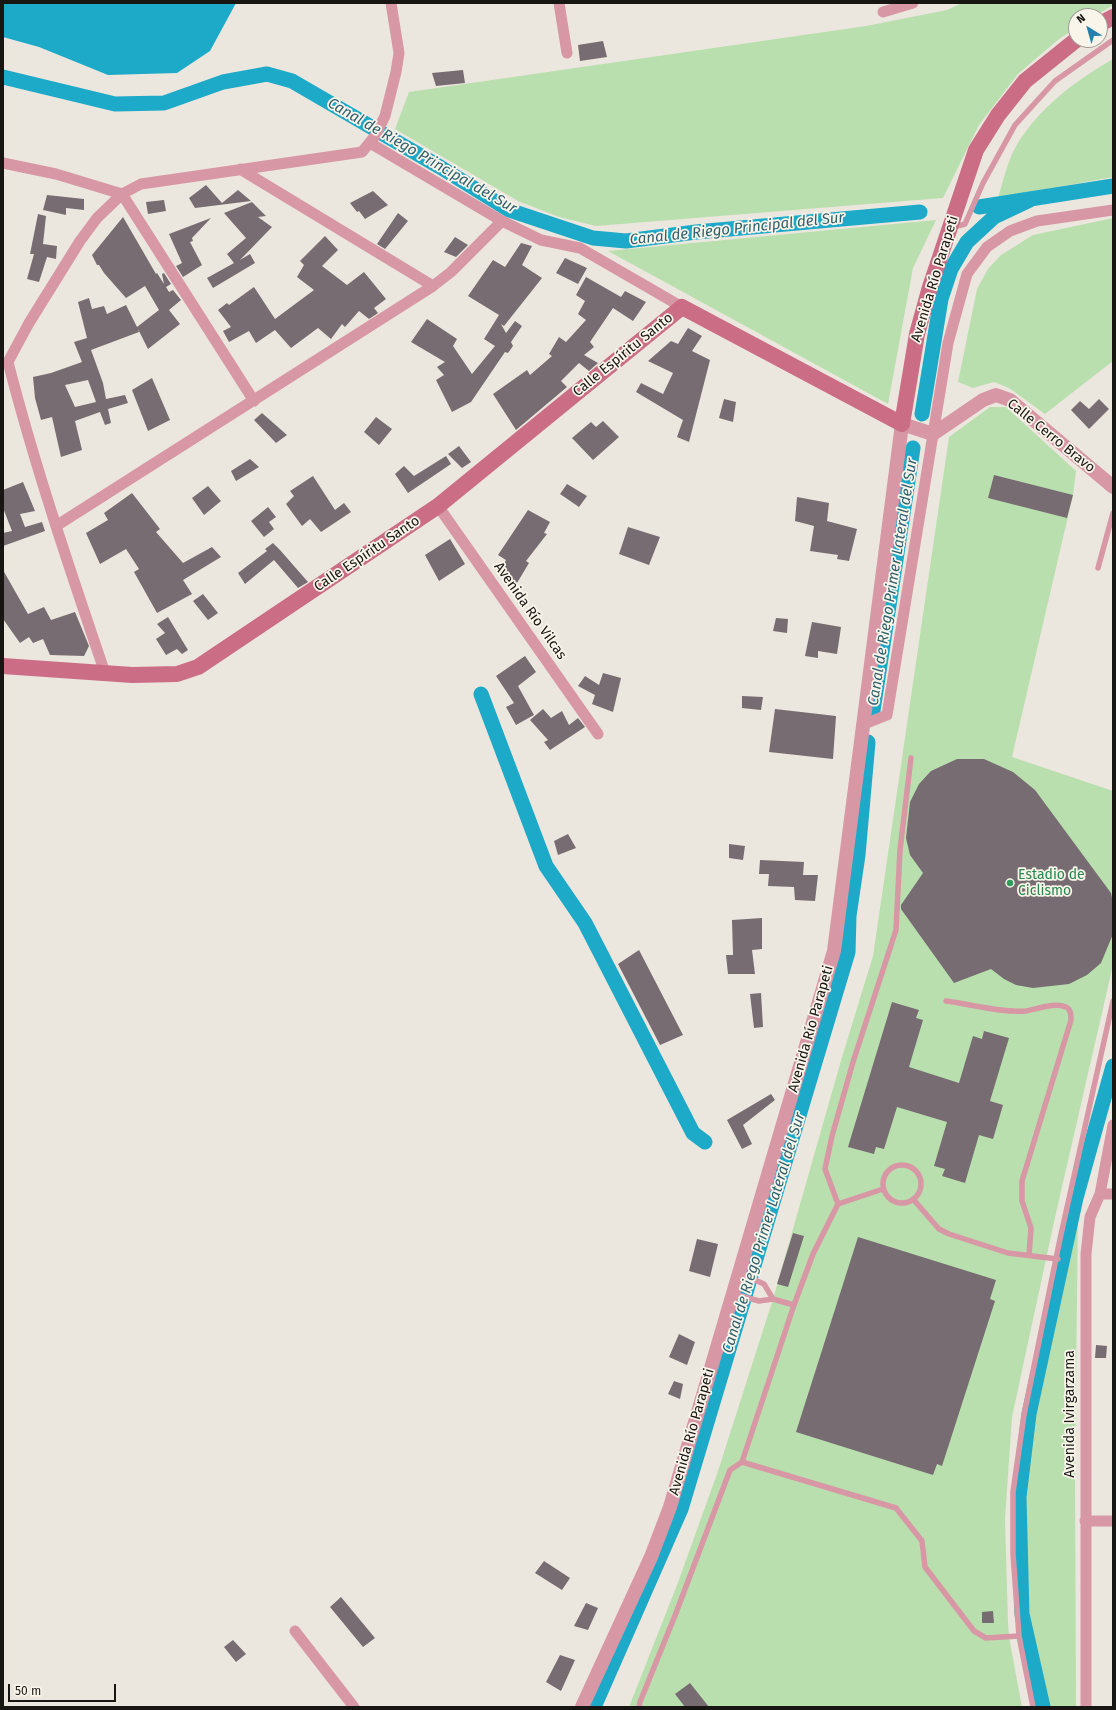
<!DOCTYPE html>
<meta charset="utf-8">
<style>
body{margin:0}
#map{position:relative;width:1116px;height:1710px;overflow:hidden;background:#ece7de;font-family:"Fira Sans",sans-serif}
canvas{display:block}
.frame{position:absolute;inset:0;border:4px solid #181613;pointer-events:none}
.north{position:absolute;left:1068px;top:8px;width:40px;height:40px;box-sizing:border-box;background:#faf5eb;border:1px solid #a09c95;border-radius:50%;rotate:323deg;font-size:11px;font-weight:700;line-height:16px;text-align:center;color:#181613}
.north::after{content:'';display:block;margin:auto;width:14px;height:18px;background:#2381ad;clip-path:polygon(50% 0,100% 100%,50% 72%,0 100%)}
.scale{position:absolute;left:8px;top:1684px;width:108px;height:18px;box-sizing:border-box;border:2px solid #181613;border-top:0;padding-left:5px;font-size:12px;line-height:14px;white-space:nowrap;color:#181613;-webkit-text-stroke:3px #faf5eb;paint-order:stroke}
</style>
<div id="map">
<canvas width="1116" height="1710"></canvas>
<div class="frame"></div>
<div class="north">N</div>
<div class="scale">50 m</div>
</div>
<script>
const ctx = document.querySelector('canvas').getContext('2d');
ctx.lineJoin = 'round';
function fillPath(path, color) { ctx.fillStyle = color; ctx.fill(path, 'evenodd'); }
function strokePath(path, color, width, dash) { ctx.strokeStyle = color; ctx.lineWidth = width; ctx.lineCap = dash ? 'butt' : 'round'; ctx.setLineDash(dash || []); ctx.stroke(path); }
function drawText(font, color, halo, rows, align = 'center') {
  ctx.font = font + ' "Fira Sans",sans-serif'; ctx.lineWidth = 3.5; ctx.setLineDash([]); ctx.textBaseline = 'middle'; ctx.strokeStyle = halo; ctx.fillStyle = color; for (const [text, x, y, turn = 0] of rows) {
    ctx.save(); ctx.translate(x, y); ctx.rotate((+turn || 0) * Math.PI / 180); ctx.textAlign = isNaN(turn) ? turn : align; if (halo) ctx.strokeText(text, 0, 0); ctx.fillText(text, 0, 0); ctx.restore();
  }
}
fillPath(new Path2D(`
 M962,3H1113V5L1095,16H1076V28L1059,39L1018,74L979,125L943,198L596,226L559,217L518,201L395,129L409,92L866,26L947,10Z
 M1113,59V177L998,198C1003,182 1007,163 1015,148C1037,109 1075,81 1113,59Z
 M1113,218V361L1045,414L1009,388L994,382L973,388L958,382L977,289L988,269L1001,255L1033,235Z
 M936,220L913,268L888,404L608,251Z
 M990,407H1006L1076,471L1073,495L1012,757L1113,791V965L1056,1213L1012,1417L1005,1519L1008,1622L1009,1637L1022,1707H629L677,1585L717,1474L773,1299L842,1057L873,956L949,437Z
 M1078,1208L1075,1479L1076,1707H1049L1039,1670L1030,1625L1025,1497L1034,1421Z`), '#badfaf');
fillPath(new Path2D(`
 M3,3H236L210,51L177,73L108,75L39,47L3,37Z`), '#1da9c8');
strokePath(new Path2D(`
 M3,77L115,104L164,103L223,82L267,74L292,81L440,167L509,210L593,238L626,241L696,232L920,212
 M979,207L1113,186
 M922,414L941,299L951,269L967,242L994,217L1030,200
 M481,694L546,866L585,923L693,1133L705,1142
 M872,717L913,448
 M594,1707L681,1509L848,952L849,916L858,855L868,742
 M1043,1707L1022,1614L1019,1497L1029,1414L1076,1198L1113,1066`), '#1da9c8', 15);
fillPath(new Path2D(`
 M603,41L607,57L580,61L578,45Z
 M463,70L465,83L436,86L432,73Z
 M206,185L222,203L238,190L251,201L195,208L189,198Z
 M373,191L388,205L365,219L359,211L357,212L350,203Z
 M47,195L84,199V210L66,208V215L43,210Z
 M164,200L166,211L148,214L146,202Z
 M252,202L266,216L258,217L272,227L240,260L250,254L255,263L213,288L207,278L234,263L227,254L246,238L224,213Z
 M398,213L408,221L385,249L377,244Z
 M38,214L46,216L43,244L57,246L56,259L47,257L39,282L27,279L34,254H30Z
 M123,217L156,274L157,273L164,284L162,274L164,273L171,284L166,287L169,292L173,290L181,300L169,310L180,324L148,349L138,329L139,332L91,350L103,383L106,399L125,395L128,403L108,409L111,423L105,425L100,412L75,421L82,450L61,457L52,417L41,420L35,398L33,377L51,373L82,362L74,342L87,338L78,302L89,298L92,309L104,306L107,314L126,305L137,327L159,310L145,286L126,298L104,273L99,265H97L92,255ZM88,380L96,402L75,407L65,385Z
 M211,218L192,238L193,241L190,242L202,265L183,277L176,266L182,263L169,234Z
 M325,236L338,250L322,266L347,285L364,272L386,299L374,308L378,313L369,319L359,311L345,327L342,324L331,339L318,328L291,348L275,330L256,343L249,331L229,342L223,331L231,327L218,310L227,303L229,305L254,287L275,319L314,290L297,277L304,265L300,261Z
 M455,237L468,245L456,257L444,252Z
 M521,243L532,246L522,265L542,278L504,326L501,324L506,333L515,321L522,326L511,342L513,346L508,353L505,352L471,402L452,412L436,380L444,375L437,367L445,362L411,342L427,319L457,339L453,346L472,374L495,346L484,339L499,315L468,296L493,260L505,267Z
 M565,258L587,268L578,284L556,273Z
 M586,277L621,297L625,291L646,302L633,321L613,308L590,342L594,347L584,355L598,363L589,371L579,363L561,381L567,387L516,430L493,394L527,370L530,375L552,356L549,354L559,337L566,342L586,320L578,314L585,301L576,295Z
 M688,328L702,336L692,351L710,360L689,442L677,437L683,420L636,392L641,383L663,394L673,373L648,361L671,341L678,344Z
 M152,378L170,420L148,431L132,390Z
 M724,399L736,402L733,422L719,418Z
 M1099,399L1109,409L1089,429L1071,410L1080,401L1089,409Z
 M262,413L287,435L276,443L254,420Z
 M376,417L392,429L379,445L364,432Z
 M603,421L619,437L593,460L572,438L591,422L596,427Z
 M459,446L471,462L462,468L448,454Z
 M446,456L451,464L408,493L395,474L404,466L414,476Z
 M250,459L259,467L236,481L231,471Z
 M994,475L1073,495L1067,518L988,498Z
 M313,476L335,510L344,503L351,512L321,532L310,519L302,526L286,504L294,496L290,491Z
 M23,482L35,511L20,514L25,527L42,522L45,531L3,546V533L12,531L3,508V490Z
 M567,484L587,496L579,507L560,494Z
 M208,486L221,501L204,515L192,498Z
 M132,493L160,529L156,532L183,563L212,547L221,557L183,580L192,594L157,613L134,572L139,569L126,549L100,564L86,533L108,520L104,513Z
 M797,497L829,503L827,521L857,529L849,561L837,559L838,555L810,551L814,526L795,521Z
 M268,507L276,517L269,522L274,529L264,537L251,521Z
 M528,510L550,522L544,533L547,534L526,561L529,563L517,583L499,573L506,560L498,555Z
 M628,527L660,537L649,565L619,554Z
 M450,539L465,564L439,581L425,555Z
 M273,543L280,550L308,582L298,588L274,560L245,584L238,573L267,551L265,549Z
 M3,570L28,614L44,607L51,620L75,612L89,646L84,656L50,655L43,639L33,643L29,637L20,643L3,619Z
 M203,594L218,613L208,620L193,601Z
 M168,617L188,650L182,654L177,649L166,655L156,639L165,633L157,624Z
 M776,618L788,619L787,633L773,631Z
 M812,622L841,627L837,654L818,651V658L805,656Z
 M525,656L536,672L518,686L534,715L516,725L506,707L514,703L496,676Z
 M603,673L621,678L613,712L592,704L595,695L578,686L585,676L599,685Z
 M742,696L763,697L761,710L742,708Z
 M543,709L551,718L562,711L569,725L578,718L585,727L550,750L544,742L548,740L530,720Z
 M775,709L836,716L833,759L769,752Z
 M957,759H984L1013,772L1035,790L1111,893L1113,903V934L1101,963L1087,975L1069,984L1033,988L1016,985L1004,979L991,969L954,983L901,909V905L923,873L910,855L906,838L910,802L919,784L931,771Z
 M568,834L576,848L558,855L554,841Z
 M729,844L745,846L743,860L729,858Z
 M760,860L804,862L803,875H818L815,901L795,900L794,887L768,886L769,874H759Z
 M762,918V949L752,950L755,974H728L726,955H733L732,920Z
 M639,950L683,1035L660,1045L618,964Z
 M761,993L763,1027L754,1028L750,994Z
 M892,1002L919,1010L916,1018L923,1020L909,1067L959,1083L973,1036L982,1039L984,1031L1009,1038L990,1101L1003,1105L993,1139L979,1135L965,1183L942,1176L945,1169L934,1166L947,1122L897,1107L884,1149L876,1147L874,1154L848,1147Z
 M771,1094L775,1100L743,1125L752,1144L742,1149L727,1120Z
 M793,1233L804,1236L788,1287L777,1284Z
 M858,1237L996,1280L990,1299L995,1301L942,1466L937,1464L933,1475L796,1432Z
 M697,1239L718,1244L710,1277L689,1271Z
 M679,1334L695,1342L687,1365L669,1357Z
 M1096,1345L1107,1346L1106,1358H1095Z
 M674,1381L683,1384L680,1399L668,1394Z
 M544,1561L570,1578L562,1590L535,1573Z
 M341,1597L375,1638L363,1647L330,1607Z
 M586,1603L598,1608L588,1630L574,1626Z
 M993,1611L994,1623H982V1612Z
 M233,1640L246,1654L236,1662L224,1647Z
 M560,1655L575,1660L561,1691L546,1682Z
 M690,1683L709,1707H685L675,1694Z`), '#766c71');
strokePath(new Path2D(`
 M954,227L965,224L983,183L1015,125L1055,81L1113,40
 M1098,568L1113,513
 M946,1001C970,1004 1002,1013 1026,1011C1038,1009 1055,1002 1066,1007C1071,1009 1071,1015 1071,1020L1022,1181V1201L1031,1228L1029,1255
 M883 1184a19 19 0 1 1 38 0a19 19 0 1 1-38 0Z
 M913,1199L939,1229L949,1234L1008,1253L1058,1259
 M838,1204L883,1189
 M734,1294L759,1301L773,1299L764,1284L739,1273
 M773,1299L794,1305
 M742,1462L896,1508L922,1541L925,1567L974,1631L986,1638L1019,1636
 M639,1707L640,1702L676,1613L730,1470L742,1462L794,1305L813,1254L838,1204L825,1169L832,1136L853,1062L896,930L900,850L911,758
 M1033,1707L1019,1636L1013,1554V1492L1024,1415L1060,1239L1113,1001`), '#d797a5', 5.5);
strokePath(new Path2D(`
 M559,3L567,53
 M883,12L913,3
 M370,143L502,221L541,240L580,248L682,307
 M3,163L56,174L122,194L254,401
 M240,169L433,286
 M438,506L598,734
 M56,526L433,286L451,272L502,221
 M105,673C70,570 35,467 8,362L29,323L80,241L97,218L122,194L141,184L362,152L375,136L385,116L396,72L399,53L391,3
 M862,725L887,715L948,343L967,274L987,247L1010,231L1037,221L1113,210
 M1100,1194H1113
 M1085,1521H1113
 M295,1631L354,1707
 M1086,1707V1254L1090,1217L1100,1194L1113,1125`), '#d797a5', 11);
strokePath(new Path2D(`
 M582,1707L651,1557L670,1507L834,951L902,424L933,434L983,400L996,395L1010,400L1113,487`), '#d797a5', 14);
strokePath(new Path2D(`
 M1100,24L1113,17
 M3,666L132,675L177,674L198,667L438,506L682,307L902,424L917,334L930,287L976,150L998,115L1025,81L1076,40`), '#ca6d85', 16);
for (const [x, y, r, color] of [
 [1010,883,4,"#2e9e5b"]
]) { const dot = new Path2D(); dot.arc(x, y, r, 0, 2 * Math.PI); ctx.fillStyle = color; ctx.fill(dot); strokePath(dot, '#faf5eb', 1.5); }
drawText('14px', '#181613', '#faf5eb', [
 ["Avenida Río Parapeti",935,279,-73],
 ["Calle Espíritu Santo",623,355,-39],
 ["Calle Cerro Bravo",1051,436,39],
 ["Calle Espíritu Santo",367,554,-34],
 ["Avenida Río Vilcas",530,611,55],
 ["Avenida Río Parapeti",811,1029,-74],
 ["Avenida Ivirgarzama",1070,1414,-90],
 ["Avenida Río Parapeti",692,1432,-74]
]);
drawText('14px', '#27864d', '#faf5eb', [
 ["Estadio de",1018,875],
 ["Ciclismo",1018,891]
], 'left');
drawText('italic 15px', '#2d606d', '#faf5eb', [
 ["Canal de Riego Principal del Sur",422,156,30],
 ["Canal de Riego Principal del Sur",737,229,-6],
 ["Canal de Riego Primer Lateral del Sur",893,582,-81],
 ["Canal de Riego Primer Lateral del Sur",764,1233,-73]
]);
</script>
